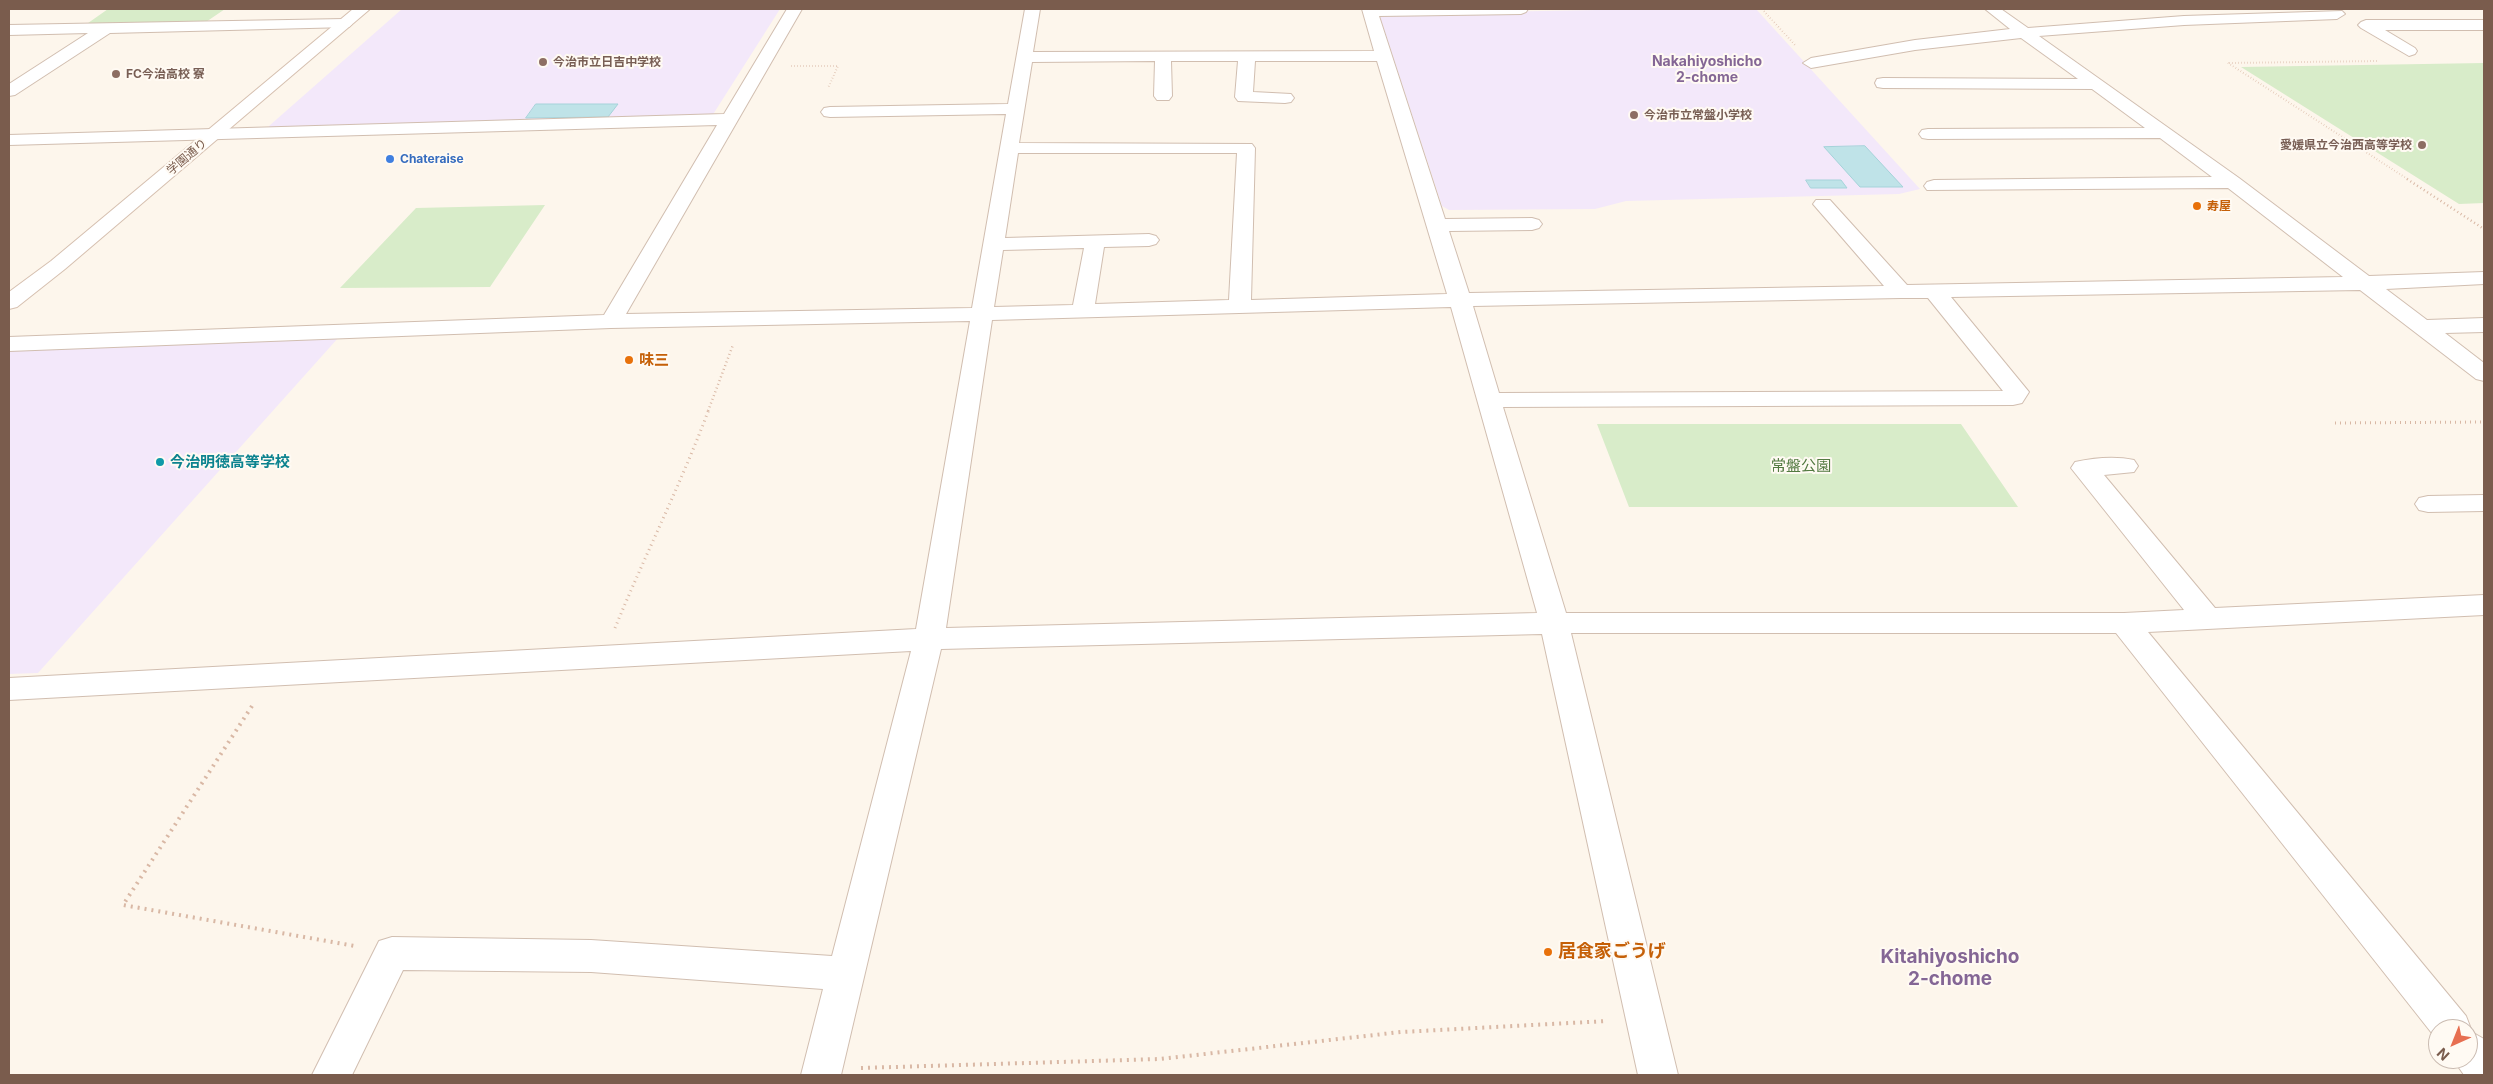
<!DOCTYPE html>
<meta charset="utf-8">
<style>
body{margin:0}
#map{position:relative;width:2493px;height:1084px;overflow:hidden;background:#fdf6ec;font-family:Inter,sans-serif}
canvas{display:block}
.frame{position:absolute;inset:0;border:10px solid #7a5c4d;pointer-events:none}
.north{position:absolute;left:2428px;top:1019px;width:50px;height:50px;box-sizing:border-box;background:#fffaf3;border:1px solid #cabbb1;border-radius:50%;rotate:224deg;font-size:14px;font-weight:700;line-height:20px;text-align:center;color:#7a5c4d}
.north::after{content:'';display:block;margin:auto;width:18px;height:22px;background:#e76f51;clip-path:polygon(50% 0,100% 100%,50% 72%,0 100%)}
</style>
<div id="map">
<canvas width="2493" height="1084"></canvas>
<div class="frame"></div>
<div class="north">N</div>
</div>
<script>
const ctx = document.querySelector('canvas').getContext('2d');
ctx.lineJoin = 'round';
function fillPath(path, color) { ctx.fillStyle = color; ctx.fill(path, 'evenodd'); }
function strokePath(path, color, width, dash) { ctx.strokeStyle = color; ctx.lineWidth = width; ctx.lineCap = dash ? 'butt' : 'round'; ctx.setLineDash(dash || []); ctx.stroke(path); }
function drawText(font, color, halo, rows, align = 'center') {
  ctx.font = font + ' Inter,"Noto Sans JP",sans-serif'; ctx.lineWidth = 4; ctx.setLineDash([]); ctx.textBaseline = 'middle'; ctx.strokeStyle = halo; ctx.fillStyle = color; for (const [text, x, y, turn = 0] of rows) {
    ctx.save(); ctx.translate(x, y); ctx.rotate((+turn || 0) * Math.PI / 180); ctx.textAlign = isNaN(turn) ? turn : align; if (halo) ctx.strokeText(text, 0, 0); ctx.fillText(text, 0, 0); ctx.restore();
  }
}
fillPath(new Path2D(`
 M402,9H780L712,116L268,129L269,126Z
 M1652,9H1756L1920,189L1899,194L1626,201L1595,209L1449,210L1442,206L1379,14Z
 M339,337L38,673L9,674V347Z`), '#f3e8fa');
fillPath(new Path2D(`
 M108,9H225L203,24L81,28Z
 M2484,63V203L2459,204L2241,67Z
 M545,205L490,287L340,288L416,208Z
 M1597,424H1961L2018,507H1629Z`), '#d8ecc9');
const water = new Path2D(`
 M536,104H618L608,117L526,118Z
 M1865,146L1903,187H1860L1824,147Z
 M1806,180H1841L1847,188H1811Z`);
fillPath(water, '#bfe3e8');
strokePath(water, '#a5d3da', 1);
const street = new Path2D(`
 M787,9H802L626,314L972,308L1006,114L830,117L824,116L821,112L824,108L830,107L1008,104L1025,9H1040L1033,52L1374,51L1362,9H1528L1526,12L1521,14L1379,16L1445,219L1532,218L1539,220L1542,224L1539,228L1532,230L1449,231L1469,293L1884,286L1813,204L1816,200H1830L1907,285L2343,277L2228,188L1927,190L1924,186L1927,182L1934,180L2212,177L2160,138L1928,139L1922,138L1919,134L1922,130L1928,129L2145,128L2092,89L1883,88L1877,87L1875,83L1877,79L1883,78L2078,79L2021,38L1915,50L1811,68L1803,63L1811,58L1915,40L2010,29L1985,9H2001L2028,28L2184,16L2342,11L2345,14L2337,19L2184,25L2039,36L2239,178L2369,276L2484,272V284L2386,289L2427,320L2484,318V332L2445,333L2484,363V381L2476,379L2360,290L1951,297L2029,392L2022,403L2013,405L1503,407L1566,613H2124L2184,610L2071,468L2075,462C2093,458 2116,456 2134,460L2138,466L2134,472L2104,475L2215,608L2484,595V615L2148,632L2466,1016L2471,1029L2470,1031L2484,1039V1075H2464L2453,1059H2468V1029H2438V1041L2116,633H1571L1678,1075H1638L1542,634L941,649L841,1075H801L823,989L591,972L403,970L352,1075H312L379,941L392,937L591,940L832,956L911,651L9,700V678L916,629L970,321L611,328L9,351V337L604,315L717,125L9,145V135L724,114ZM1155,61L1154,96L1157,100H1169L1172,96L1171,61H1238L1235,97L1238,101L1285,103L1291,102L1294,98L1291,94L1253,92L1255,61H1377L1447,294L1251,300L1255,148L1252,144L1019,143L1032,62ZM1018,153H1237L1229,300L1095,304L1104,247L1149,246L1156,244L1159,240L1156,236L1149,234L1005,238ZM1084,248L1073,305L994,307L1003,250ZM1901,298H1928L2003,391L1499,393L1473,306ZM1451,307L1537,613L946,628L992,320Z
 M344,19L349,21L352,24L349,27L110,33L15,95L9,96V84L88,33L9,35V25Z
 M2366,20H2484V30H2385L2415,48L2417,51L2415,54L2409,56L2361,28L2358,25L2361,22Z
 M2484,495V511L2428,512L2419,510L2415,504L2419,498L2428,496Z`);
const secondary = new Path2D(`
 M353,9H370L65,269L17,307L9,309V292L51,261Z`);
strokePath(street, '#d1beb0', 2);
strokePath(secondary, '#d6c0b0', 2);
strokePath(new Path2D(`
 M1762,9L1795,45
 M2228,63L2409,180
 M2229,63L2377,61
 M791,66H838L828,88`), '#d9b8a5', 2, [0.5, 2.5]);
strokePath(new Path2D(`
 M2407,179L2484,229
 M708,411L733,345`), '#d9b8a5', 2.5, [1, 3]);
strokePath(new Path2D(`
 M2335,423L2484,422
 M615,628C645,555 681,484 709,409`), '#d9b8a5', 3, [1, 4]);
strokePath(new Path2D(`
 M252,706L123,905L355,946
 M861,1068L1160,1059L1401,1032L1608,1021`), '#d9b8a5', 4, [2, 5]);
fillPath(street, '#fff');
fillPath(secondary, '#fff');
for (const [x, y, r, color] of [
 [543,62,5,"#8d6e63"],
 [116,74,5,"#8d6e63"],
 [1634,115,5,"#8d6e63"],
 [2422,145,5,"#8d6e63"],
 [390,159,5,"#3f7fe0"],
 [2197,206,5,"#e8710a"],
 [629,360,5,"#e8710a"],
 [160,462,5,"#0f9aa8"],
 [1548,952,5,"#e8710a"]
]) { const dot = new Path2D(); dot.arc(x, y, r, 0, 2 * Math.PI); ctx.fillStyle = color; ctx.fill(dot); strokePath(dot, '#fffaf3', 2); }
drawText('bold 12px', '#785e54', '#fffaf3', [
 ["今治市立日吉中学校",553,62],
 ["FC今治高校 寮",126,74],
 ["今治市立常盤小学校",1644,115],
 ["愛媛県立今治西高等学校",2412,145,"right"]
], 'left');
drawText('12px', '#7a5c4d', '#fffaf3', [
 ["学園通り",187,157,-40]
]);
drawText('bold 12px', '#366cbe', '#fffaf3', [
 ["Chateraise",400,159]
], 'left');
drawText('bold 12px', '#c56008', '#fffaf3', [
 ["寿屋",2207,206]
], 'left');
drawText('bold 14px', '#846695', '#fffaf3', [
 ["Nakahiyoshicho",1707,62],
 ["2-chome",1707,78]
]);
drawText('bold 15px', '#c56008', '#fffaf3', [
 ["味三",639,360]
], 'left');
drawText('bold 15px', '#0d838f', '#fffaf3', [
 ["今治明徳高等学校",170,462]
], 'left');
drawText('15px', '#537a41', '#fffaf3', [
 ["常盤公園",1801,466]
]);
drawText('bold 18px', '#c56008', '#fffaf3', [
 ["居食家ごうげ",1558,952]
], 'left');
drawText('bold 19px', '#846695', '#fffaf3', [
 ["Kitahiyoshicho",1950,957],
 ["2-chome",1950,979]
]);
</script>
